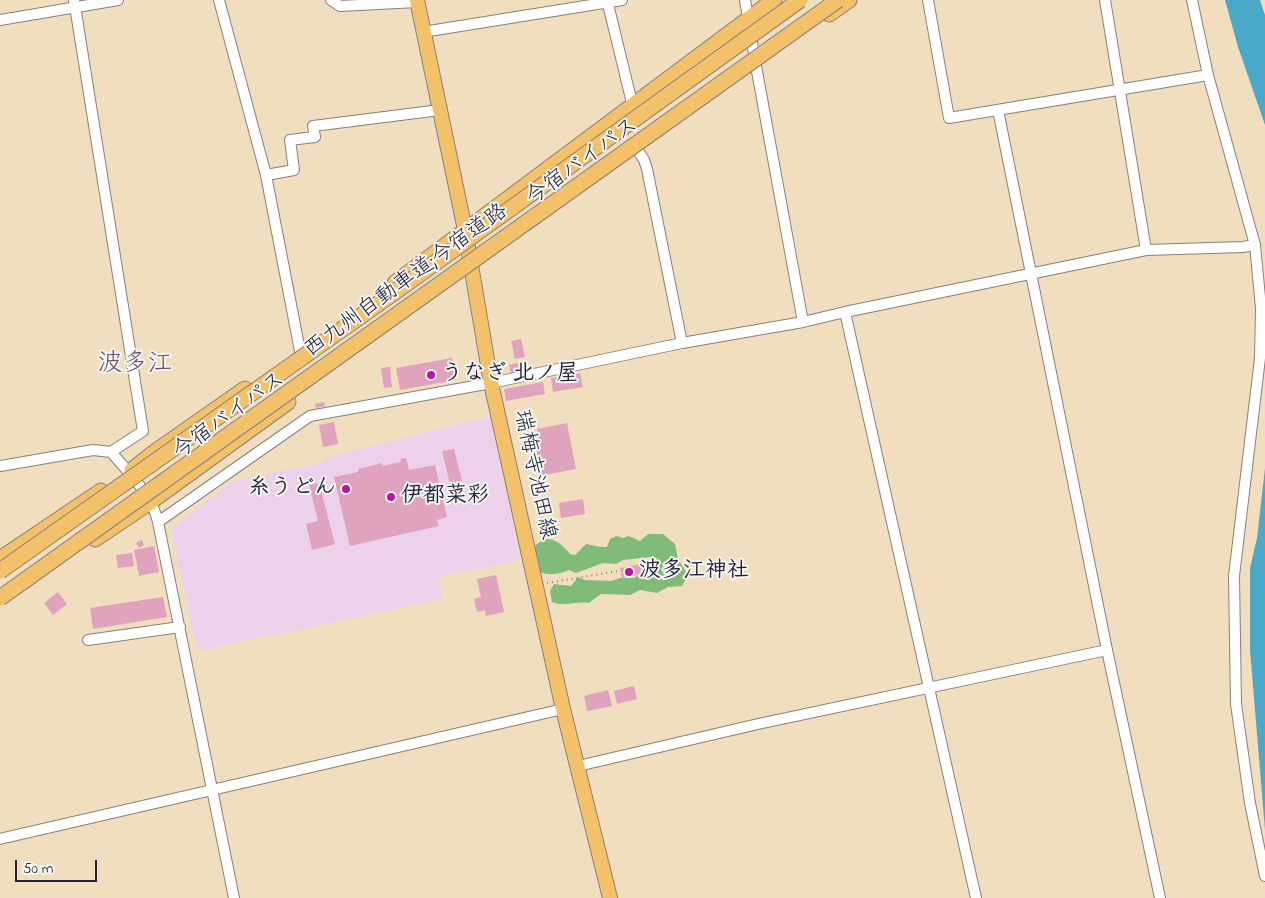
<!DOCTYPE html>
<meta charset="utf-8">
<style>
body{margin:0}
#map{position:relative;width:1265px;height:898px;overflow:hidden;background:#f0debf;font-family:"Indie Flower",sans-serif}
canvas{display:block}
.scale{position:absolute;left:15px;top:860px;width:82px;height:22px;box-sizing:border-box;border:2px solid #22223b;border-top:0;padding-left:6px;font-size:15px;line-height:18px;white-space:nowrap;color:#22223b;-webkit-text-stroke:4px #f6f6f2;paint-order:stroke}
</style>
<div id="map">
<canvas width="1265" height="898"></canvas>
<div class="scale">50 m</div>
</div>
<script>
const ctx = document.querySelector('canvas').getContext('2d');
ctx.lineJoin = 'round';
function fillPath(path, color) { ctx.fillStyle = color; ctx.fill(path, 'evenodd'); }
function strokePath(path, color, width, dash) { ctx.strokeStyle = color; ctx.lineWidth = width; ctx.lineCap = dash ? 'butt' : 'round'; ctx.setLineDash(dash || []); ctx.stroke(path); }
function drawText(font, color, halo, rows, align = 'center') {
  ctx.font = font + ' "Indie Flower","Klee One",sans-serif'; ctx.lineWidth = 4; ctx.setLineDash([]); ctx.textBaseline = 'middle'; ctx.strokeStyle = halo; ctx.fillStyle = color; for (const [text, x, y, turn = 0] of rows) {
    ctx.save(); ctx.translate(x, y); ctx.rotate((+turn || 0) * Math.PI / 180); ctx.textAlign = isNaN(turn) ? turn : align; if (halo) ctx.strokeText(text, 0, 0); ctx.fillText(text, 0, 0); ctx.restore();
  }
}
fillPath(new Path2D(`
 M490,416L520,560L438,577L443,599L197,651L171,529L233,481L322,463L327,458Z`), '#edd0e9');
fillPath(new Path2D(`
 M648,534H663L675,544L678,559L688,575L682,586L668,587L657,593L640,590L630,595L601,594L589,603C576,601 564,607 552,602L550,591L554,584L571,586L578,577L585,580L611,581L620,578H634L649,568L657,558L651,557L623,560L616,564L603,563L576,573L569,570C559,574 550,576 540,572L534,547C548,532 559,541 570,554L575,555L586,544L601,547H607L610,539L617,536L623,538L629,536L640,541Z`), '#80bb78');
fillPath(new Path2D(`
 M1225,0H1260L1265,15V125L1238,47Z
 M1265,468V830L1250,650V568L1257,538Z`), '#4aa9c9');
fillPath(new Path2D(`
 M521,339L525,357L515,359L511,341Z
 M452,358L456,380L400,390L396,368Z
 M525,361L527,370L511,374L509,365Z
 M390,367L392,387L384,388L381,368Z
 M580,373L583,387L553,392L551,378Z
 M543,382L545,394L506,401L504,389Z
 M324,402L325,406L316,408L315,404Z
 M334,422L338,444L323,447L319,425Z
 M567,423L576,469L539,476L532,441L539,440L537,429Z
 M454,449L462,481L450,484L442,451Z
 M406,458L409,470L435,465L447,517L437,520L439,526L350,546L334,477L358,472V469L382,463V466L401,462L400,459Z
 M319,483L335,544L312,550L306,524L318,521L309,485Z
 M583,499L585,514L561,518L559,503Z
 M142,540L144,545L139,548L136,543Z
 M154,546L159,572L139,576L134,550Z
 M132,553L134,566L118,568L116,555Z
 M651,562L653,572L622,578L620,568Z
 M496,575L504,612L486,616L485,610L477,612L474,599L481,597L477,579Z
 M58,592L67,604L53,615L44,603Z
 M163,597L167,617L93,629L90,608Z
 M634,686L637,699L617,704L614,691Z
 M608,690L612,706L587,711L584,696Z`), '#e0a3bd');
const minor = new Path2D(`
 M74,0L143,431L111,452
 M219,0L266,175L300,351
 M331,0L340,6L417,2
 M607,0L633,107
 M745,0L756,66L803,322
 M928,0L949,118L1208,75
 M1105,0L1146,250
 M1192,0L1208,75L1255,245L1261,308L1260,358L1234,576L1236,704L1250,803L1265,876
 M0,20L118,0
 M423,32L622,0
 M998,110L1107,650L1160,898
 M637,149L644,160L647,169L682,343
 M266,175L294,170L290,140L315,137L313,126L440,110
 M845,312L976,898
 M0,466L93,450L111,452C129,473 152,495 158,522L234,898
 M158,522L310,416L491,383L682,343L803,322L845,312L1146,250L1243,247L1255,245
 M88,640L180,627
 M578,766L758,724L1107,650
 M0,839L563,709`);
const major = new Path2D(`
 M417,0L465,230L491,383L563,709L610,898`);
const highway = new Path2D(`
 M829,14L849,0
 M395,283L774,0
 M132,470L155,452L245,389
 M95,539L150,502L288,402
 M0,559L101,491`);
strokePath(minor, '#89807d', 12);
strokePath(major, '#89807d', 16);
strokePath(highway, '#89807d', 17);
strokePath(new Path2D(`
 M547,583L618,571`), '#89807d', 2, [1, 4]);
strokePath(minor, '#fff', 10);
strokePath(major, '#f4c16b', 14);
strokePath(highway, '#f4c16b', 15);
const highwayBridge = new Path2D(`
 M0,571L392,294L800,0
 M0,598L838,0`);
strokePath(highwayBridge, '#89807d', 17, []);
strokePath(highwayBridge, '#f4c16b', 15);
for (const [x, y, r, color] of [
 [431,375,5,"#b5179e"],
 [346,489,5,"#b5179e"],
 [391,497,5,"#b5179e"],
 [629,572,5,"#b5179e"]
]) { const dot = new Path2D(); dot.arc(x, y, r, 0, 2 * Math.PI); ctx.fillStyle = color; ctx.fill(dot); strokePath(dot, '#f6f6f2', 2); }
drawText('22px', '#22223b', '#f6f6f2', [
 ["今宿バイパス",583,163,-36],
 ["西九州自動車道;今宿道路",407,282,-36],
 ["今宿バイパス",230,417,-36],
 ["瑞梅寺池田線",533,475,78]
]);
drawText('bold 22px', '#22223b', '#f6f6f2', [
 ["うなぎ 北ノ屋",441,375],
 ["糸うどん",336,489,"right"],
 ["伊都菜彩",401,497],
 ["波多江神社",639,572]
], 'left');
drawText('25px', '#644f68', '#f6f6f2', [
 ["波多江",135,366]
]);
</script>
